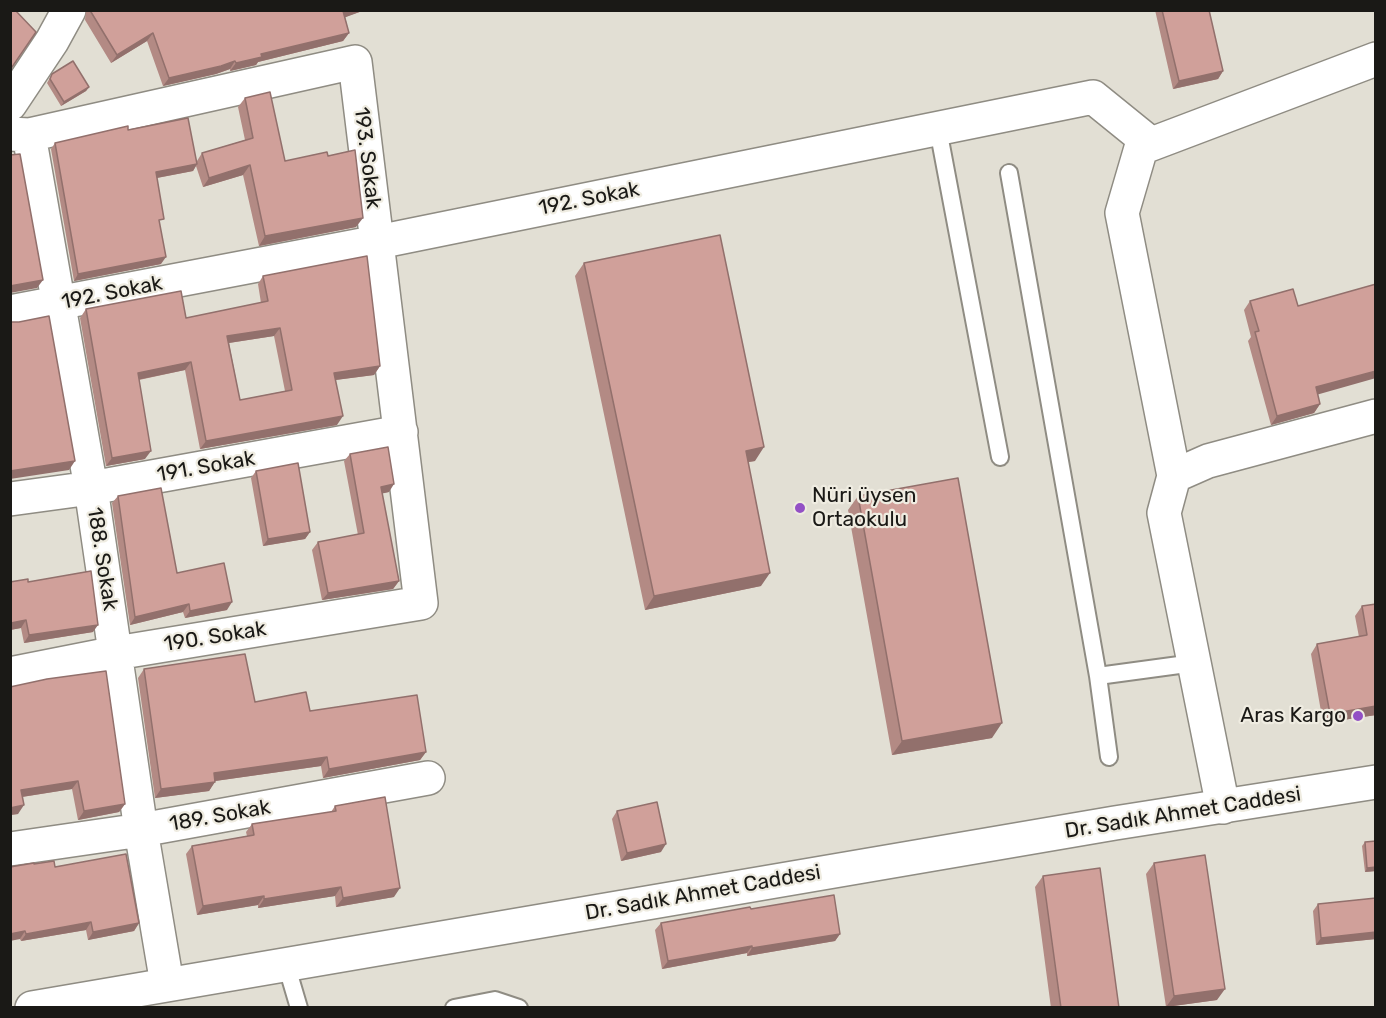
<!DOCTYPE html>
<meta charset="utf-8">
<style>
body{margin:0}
#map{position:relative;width:1386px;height:1018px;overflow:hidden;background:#e2dfd4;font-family:Rubik,sans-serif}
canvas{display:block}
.frame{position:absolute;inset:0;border:12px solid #1a1916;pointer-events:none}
</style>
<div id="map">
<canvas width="1386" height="1018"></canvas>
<div class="frame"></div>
</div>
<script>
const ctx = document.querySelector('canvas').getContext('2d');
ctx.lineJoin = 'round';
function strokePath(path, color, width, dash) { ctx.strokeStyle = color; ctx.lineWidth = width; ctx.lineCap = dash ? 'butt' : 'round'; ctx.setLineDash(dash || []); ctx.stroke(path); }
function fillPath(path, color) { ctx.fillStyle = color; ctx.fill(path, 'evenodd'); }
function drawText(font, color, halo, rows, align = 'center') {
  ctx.font = font + ' Rubik,sans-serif'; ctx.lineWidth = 4.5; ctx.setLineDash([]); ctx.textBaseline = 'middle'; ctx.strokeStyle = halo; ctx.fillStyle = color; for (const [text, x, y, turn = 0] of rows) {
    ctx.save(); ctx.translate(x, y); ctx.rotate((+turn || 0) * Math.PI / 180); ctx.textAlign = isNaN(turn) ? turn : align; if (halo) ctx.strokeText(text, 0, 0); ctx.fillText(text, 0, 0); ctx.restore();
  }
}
const lane = new Path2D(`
 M938,129L1000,457
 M1009,173L1098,676L1109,757
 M1098,676L1194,663
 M286,964L299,1008
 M454,1008L495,1000L519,1008`);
const street = new Path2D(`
 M10,104L52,41L69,10
 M10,134L29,135L355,62L421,603L116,653L10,674
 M29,135L91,488L141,830L167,984
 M10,312L378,242L1093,97L1151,144
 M1174,476L1122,213L1141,148L1376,59
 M10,499L91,488L401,432
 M1223,807L1164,513L1174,476L1208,461L1376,416
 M10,849L141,830L428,778`);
const secondary = new Path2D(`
 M32,1008L1115,823L1376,782`);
strokePath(lane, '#8f8c83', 20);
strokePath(street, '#8f8c83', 36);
strokePath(secondary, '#8f8c83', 36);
strokePath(lane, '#fff', 16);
strokePath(street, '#fff', 33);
strokePath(secondary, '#fff', 33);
fillPath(new Path2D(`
 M86,10H365L345,17L349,33L343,41L258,62L256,65L230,71V69L216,74L163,86L147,41L111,63L85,20Z
 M1155,10H1209L1223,71L1218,79L1173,89Z
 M52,74L89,87L86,91L61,106L47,83Z
 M245,98L285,161L328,156L356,227L259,246L243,175L203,187L196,166L193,171L157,178L161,264L74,281L51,149L55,143L128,130L197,161L202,153L245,140L238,107Z
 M584,263L755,461L748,462L761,586L645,610L575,276Z
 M263,276L380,366L374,375L335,380L337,425L200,449L185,370L139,380L145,459L106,466L80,318L86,309L186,318L261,303L258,284ZM274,336L285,391L240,400L229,343Z
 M1250,301L1320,404L1314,413L1271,425L1248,341L1251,337L1244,310Z
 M350,454L389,492L382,493L399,581L393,589L322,600L312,550L318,542L358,535L344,461Z
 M256,471L310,532L305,539L263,546L251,478Z
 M118,496L177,573L227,610L185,618L183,612L130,625L112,503Z
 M858,496L992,738L892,755L848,510Z
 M10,582L93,632L24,643L21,628L10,630Z
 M1376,604V715L1323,723L1311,654L1317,644L1359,637L1355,616L1362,606Z
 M144,669L255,702L310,711L426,752L420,760L323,778L321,766L215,781L209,791L155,798L138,678Z
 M10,687L125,804L119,812L78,820L72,789L22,797L18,814L10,815Z
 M335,806L394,897L336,907L335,896L258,908V905L197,915L186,854L192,846L247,836L246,832L252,824L331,812Z
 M617,811L661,852L621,861L612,819Z
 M1376,841V871L1365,872L1362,846L1365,842Z
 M1154,863L1217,1000L1166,1007L1146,874Z
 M34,864L55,867L139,923L134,931L88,940L86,930L21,941L20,939Z
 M1043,876L1119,1008H1051L1035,887Z
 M1376,898V939L1316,945L1313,911L1318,904Z
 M751,909L840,934L835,941L747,956V953L662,969L655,930L661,923Z`), '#b38a84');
fillPath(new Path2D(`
 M346,10H365L338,20L343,11Z
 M153,33L147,41L111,63L117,55Z
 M349,33L343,41L258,62L256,65L230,71L236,63L261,54Z
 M235,61L230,69L216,74L163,86L169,78Z
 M1223,71L1218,79L1173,89L1179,81Z
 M89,87L86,91L61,106L64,102Z
 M197,164L193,171L151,179L156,172Z
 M250,165L243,175L203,187L209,178Z
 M363,218L356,227L259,246L265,236Z
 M166,257L161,264L74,281L78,274Z
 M43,280L37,288L10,293V286L12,285Z
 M280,328L274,336L222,344L227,336Z
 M191,362L185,370L132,381L138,373Z
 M380,366L374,375L328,381L334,373Z
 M1376,371V378L1309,397L1316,387Z
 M1320,404L1314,413L1271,425L1277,416Z
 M343,416L337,425L200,449L206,441Z
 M764,447L755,461L736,464L746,451Z
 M151,451L145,459L106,466L112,458Z
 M75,461L69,470L10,479V471Z
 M394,484L389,492L376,495L381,487Z
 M310,532L305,539L263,546L268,539Z
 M770,573L761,586L645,610L654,596Z
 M399,581L393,589L322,600L328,593Z
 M232,602L227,610L185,618L190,611Z
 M189,604L183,612L130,625L135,617Z
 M26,620L21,628L10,630V623Z
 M98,625L93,632L24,643L29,635Z
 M1376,706V715L1323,723L1330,714Z
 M1002,723L992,738L892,755L902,741Z
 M426,752L420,760L323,778L329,769Z
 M327,757L321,766L208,782L214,773Z
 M78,781L72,789L15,798L21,790Z
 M215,782L209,791L155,798L161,789Z
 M125,804L119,812L78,820L84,811Z
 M24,805L18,814L10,815V808Z
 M666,844L661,852L621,861L627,853Z
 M1376,867V871L1365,872L1367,868Z
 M341,887L335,896L258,908L264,899Z
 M400,888L394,897L336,907L343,898Z
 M264,896L258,905L197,915L203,906Z
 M91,922L86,930L21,941L26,934Z
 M139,923L134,931L88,940L93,932Z
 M25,931L20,939L10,941V934Z
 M1376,932V939L1316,945L1321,938Z
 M840,934L835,941L747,956L752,948Z
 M752,946L747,953L662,969L668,961Z
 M1225,989L1217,1000L1166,1007L1174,996Z`), '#92706c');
const building = new Path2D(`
 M10,10H15L36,32L10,70Z
 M91,10H346L343,11L349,33L261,54L262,57L236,63L235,61L221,66L169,78L153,33L117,55L91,12Z
 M1162,10H1209L1223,71L1179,81Z
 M73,61L89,87L64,102L50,79L52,74Z
 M270,92L285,161L327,152L328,156L355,150L363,218L265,236L250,165L209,178L202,153L253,138L245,98Z
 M188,118L197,164L156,172L164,219L159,220L166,257L78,274L55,143L128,126V130Z
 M20,154L43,280L10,286V155Z
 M720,235L764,447L746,451L770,573L654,596L584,263Z
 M367,256L380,366L334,373L343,416L206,441L191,362L138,373L151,451L112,458L86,309L181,291L186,318L268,301L263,276ZM280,328L292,390L240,400L227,336Z
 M1376,284V371L1316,387L1320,404L1277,416L1255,332L1259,331L1250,301L1293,289L1298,306Z
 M49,316L75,461L10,471V322H19Z
 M388,447L394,484L381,487L399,581L328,593L318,542L364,533L350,454Z
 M298,463L310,532L268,539L256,471Z
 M958,478L1002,723L902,741L858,496Z
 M161,488L177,573L224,563L232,602L190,611L189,604L135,617L118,496Z
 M91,571L98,625L29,635L26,620L11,623L10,582L28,579V582Z
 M1376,604V706L1330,714L1317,644L1367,635L1362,606Z
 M245,654L255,702L306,692L310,711L417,695L426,752L329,769L327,757L214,773L215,782L161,789L144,669Z
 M106,671L125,804L84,811L78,781L21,790L24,805L10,808V687L47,679Z
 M385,797L400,888L343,898L341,887L264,899V896L203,906L192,846L254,835L252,824L336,811L335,806Z
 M657,802L666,844L627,853L617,811Z
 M1376,841V867L1367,868L1365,842Z
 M126,854L139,923L93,932L91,922L26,934L25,931L10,934V867L34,863V864L54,861L55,867Z
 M1205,855L1225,989L1174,996L1154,863Z
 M1100,868L1119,1008H1061L1043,876Z
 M834,895L840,934L752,948V946L668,961L661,923L750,907L751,909Z
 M1376,898V932L1321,938L1318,904Z`);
fillPath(building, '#d0a09a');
strokePath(building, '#92706c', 1.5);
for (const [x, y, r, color] of [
 [800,508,6,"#9350c5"],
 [1358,716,6,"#9350c5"]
]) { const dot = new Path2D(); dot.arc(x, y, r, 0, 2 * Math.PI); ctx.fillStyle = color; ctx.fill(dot); strokePath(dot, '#efece1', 2); }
drawText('21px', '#1a1916', '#efece1', [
 ["193. Sokak",367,158,83],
 ["192. Sokak",589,199,-11],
 ["192. Sokak",112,293,-11],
 ["191. Sokak",206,467,-10],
 ["188. Sokak",102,559,81],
 ["190. Sokak",215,637,-9],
 ["Dr. Sadık Ahmet Caddesi",1183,813,-9],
 ["189. Sokak",220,816,-10],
 ["Dr. Sadık Ahmet Caddesi",703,893,-10]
]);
drawText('21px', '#1a1916', '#efece1', [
 ["Nüri üysen",812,496],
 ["Ortaokulu",812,520],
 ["Aras Kargo",1346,716,"right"]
], 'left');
</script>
